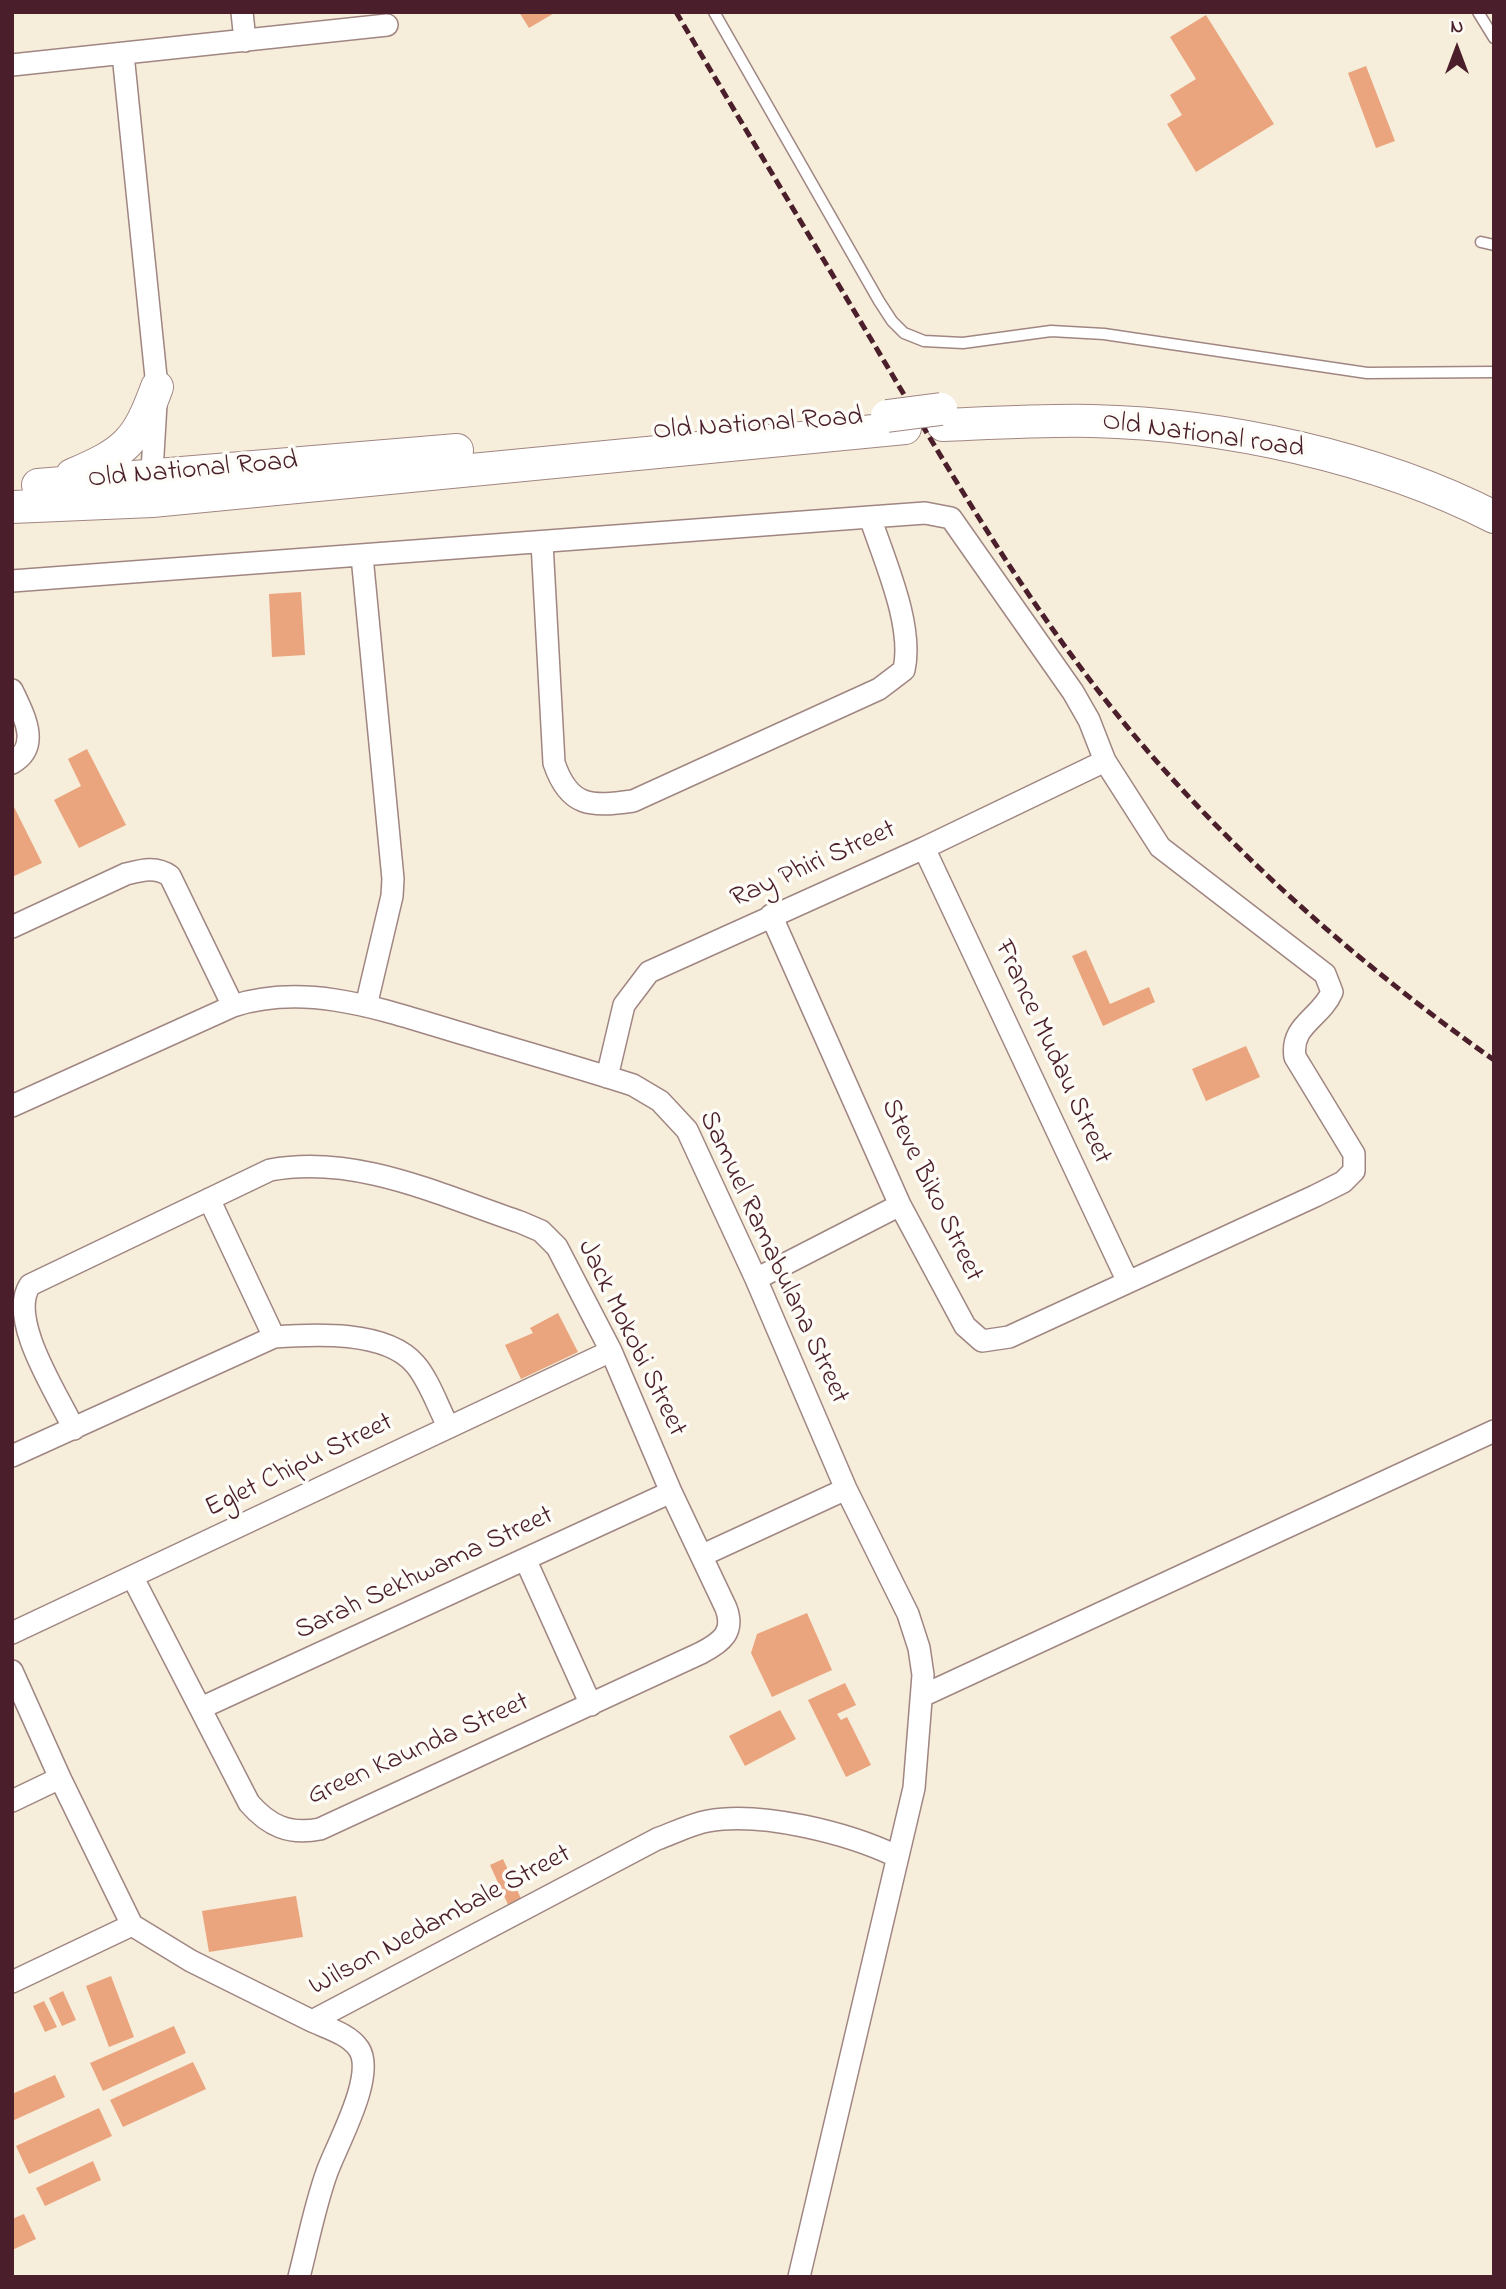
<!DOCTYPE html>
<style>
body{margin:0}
#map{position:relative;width:1506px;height:2289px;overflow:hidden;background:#f6edda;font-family:"Indie Flower",sans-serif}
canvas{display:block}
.frame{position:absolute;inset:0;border:14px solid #4a1f2b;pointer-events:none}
.north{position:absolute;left:1422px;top:14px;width:70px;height:70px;-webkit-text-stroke:5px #fdfcf7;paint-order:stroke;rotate:0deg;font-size:19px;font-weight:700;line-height:28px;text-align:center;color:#4a1f2b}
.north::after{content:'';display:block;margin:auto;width:24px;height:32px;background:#4a1f2b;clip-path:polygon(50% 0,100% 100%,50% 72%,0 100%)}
</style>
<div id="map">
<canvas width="1506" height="2289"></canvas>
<div class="frame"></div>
<div class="north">N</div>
</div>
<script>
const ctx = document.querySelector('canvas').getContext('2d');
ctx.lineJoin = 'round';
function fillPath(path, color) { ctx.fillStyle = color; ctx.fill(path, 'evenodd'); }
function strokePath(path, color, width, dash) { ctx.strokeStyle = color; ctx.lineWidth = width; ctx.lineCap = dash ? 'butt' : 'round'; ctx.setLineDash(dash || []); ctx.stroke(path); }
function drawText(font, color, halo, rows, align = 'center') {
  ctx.font = font + ' "Indie Flower",sans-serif'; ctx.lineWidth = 7; ctx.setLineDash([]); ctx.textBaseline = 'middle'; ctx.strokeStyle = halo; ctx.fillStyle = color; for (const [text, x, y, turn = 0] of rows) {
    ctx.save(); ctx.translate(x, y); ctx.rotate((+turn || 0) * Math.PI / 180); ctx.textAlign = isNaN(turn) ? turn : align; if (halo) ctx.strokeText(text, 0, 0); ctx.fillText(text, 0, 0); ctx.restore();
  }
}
fillPath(new Path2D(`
 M519,12H556L529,28Z
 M1206,15L1274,124L1196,172L1167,124L1182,115L1170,95L1196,79L1170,37Z
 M1366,66L1395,141L1376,148L1348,73Z
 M301,592L305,655L272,657L269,594Z
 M87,749L126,825L79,848L54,800L81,786L68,759Z
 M12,803L42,863L12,877Z
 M1086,950L1110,1004L1149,987L1155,1002L1103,1026L1072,956Z
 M1246,1046L1260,1077L1206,1101L1192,1069Z
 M558,1313L578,1352L521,1379L505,1345L533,1333L530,1328Z
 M807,1613L832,1670L772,1697L751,1653L757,1634Z
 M845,1683L856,1705L837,1714L841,1720L847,1717L871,1765L846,1777L808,1700Z
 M780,1710L796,1739L745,1766L729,1736Z
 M503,1859L523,1903L510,1909L490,1865Z
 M296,1896L303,1937L209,1952L202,1911Z
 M111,1976L134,2037L109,2047L86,1986Z
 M63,1991L76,2020L62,2026L49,1998Z
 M44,2001L57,2027L45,2032L33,2006Z
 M174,2026L186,2053L103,2091L90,2063Z
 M193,2062L206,2089L123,2127L110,2100Z
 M55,2075L65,2097L12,2121V2094Z
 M99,2108L112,2136L29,2174L16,2146Z
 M93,2161L101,2180L45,2206L36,2188Z
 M24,2214L36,2239L12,2250V2219Z`), '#eaa57e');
const service = new Path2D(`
 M714,12L879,301L892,321L904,333L924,341L963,343L1051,331L1104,334L1367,373L1494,372
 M1478,12L1494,38
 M1481,242L1494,245`);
const minor = new Path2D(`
 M242,12L245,41
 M123,54L157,387L151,488
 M12,65L387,25
 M542,543L554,763C569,807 590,807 633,801L879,689L904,670C914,625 884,560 870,517
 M362,556L393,879L392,896L366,1006
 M12,581L870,517L925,513L951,518L1073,692L1089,720L1105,761L1160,847L1325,974L1332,992C1321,1018 1290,1025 1295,1057L1354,1154V1171L1343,1182L1315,1196L1009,1337L982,1341L965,1326L900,1205L771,915
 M12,690C23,714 42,746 12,763
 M924,848L1128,1282
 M12,927L126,874C142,870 156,866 170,876L233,1006
 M607,1077L624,1005L649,972L924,848L1105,761
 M12,1106L233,1006C314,980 396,1015 474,1037C527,1053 580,1068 633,1085L660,1101L687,1130L756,1279L846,1489L908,1614L919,1648L923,1675L914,1788L799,2277
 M209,1199L274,1337
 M756,1279L900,1205
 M74,1429C58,1395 7,1319 30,1285L270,1170C356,1154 440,1195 520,1222L541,1231L557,1247L611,1351L671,1492L726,1608C735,1632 722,1642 701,1653L320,1829C289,1835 269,1826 249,1803L133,1578
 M12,1456L274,1337C313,1334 386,1330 415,1364C429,1380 438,1407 448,1426
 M703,1555L846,1489
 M526,1561L591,1705
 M12,1633L611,1351
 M12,1671L60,1778L132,1925L191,1961L312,2021L657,1839C674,1833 691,1824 708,1821C761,1811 848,1833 896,1856
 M922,1696L1494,1431
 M201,1708L671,1492
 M12,1801L60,1778
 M12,1982L132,1925
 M299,2277C308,2242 315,2205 327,2172C337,2144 376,2076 359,2049C349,2034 327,2028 312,2021`);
const primary = new Path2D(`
 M943,425C992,423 1042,420 1092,421C1223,424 1377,457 1494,517
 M72,475C126,452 137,442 157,387
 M38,485L457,450
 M12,507L152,501L905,428`);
strokePath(service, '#a08682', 13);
strokePath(minor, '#a08682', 24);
strokePath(primary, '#a08682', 34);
strokePath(service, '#fff', 10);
strokePath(minor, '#fff', 21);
strokePath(primary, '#fff', 32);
strokePath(new Path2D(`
 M676,12C747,132 819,252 890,371C966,499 1042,627 1139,741C1243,863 1363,967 1494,1060`), '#4a1f2b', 5, [10, 5]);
const primaryBridge = new Path2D(`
 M887,416L941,409`);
strokePath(primaryBridge, '#a08682', 34, []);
strokePath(primaryBridge, '#fff', 32);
drawText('28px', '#4a1f2b', '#fdfcf7', [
 ["Old National Road",758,426,-4],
 ["Old National road",1203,437,8],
 ["Old National Road",193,472,-5],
 ["Ray Phiri Street",814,866,-24],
 ["France Mudau Street",1051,1053,65],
 ["Steve Biko Street",930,1191,64],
 ["Samuel Ramabulana Street",772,1258,65],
 ["Jack Mokobi Street",630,1339,64],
 ["Eglet Chipu Street",300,1467,-26],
 ["Sarah Sekhwama Street",425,1575,-25],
 ["Green Kaunda Street",419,1751,-24],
 ["Wilson Nedambale Street",441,1922,-28]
]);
</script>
